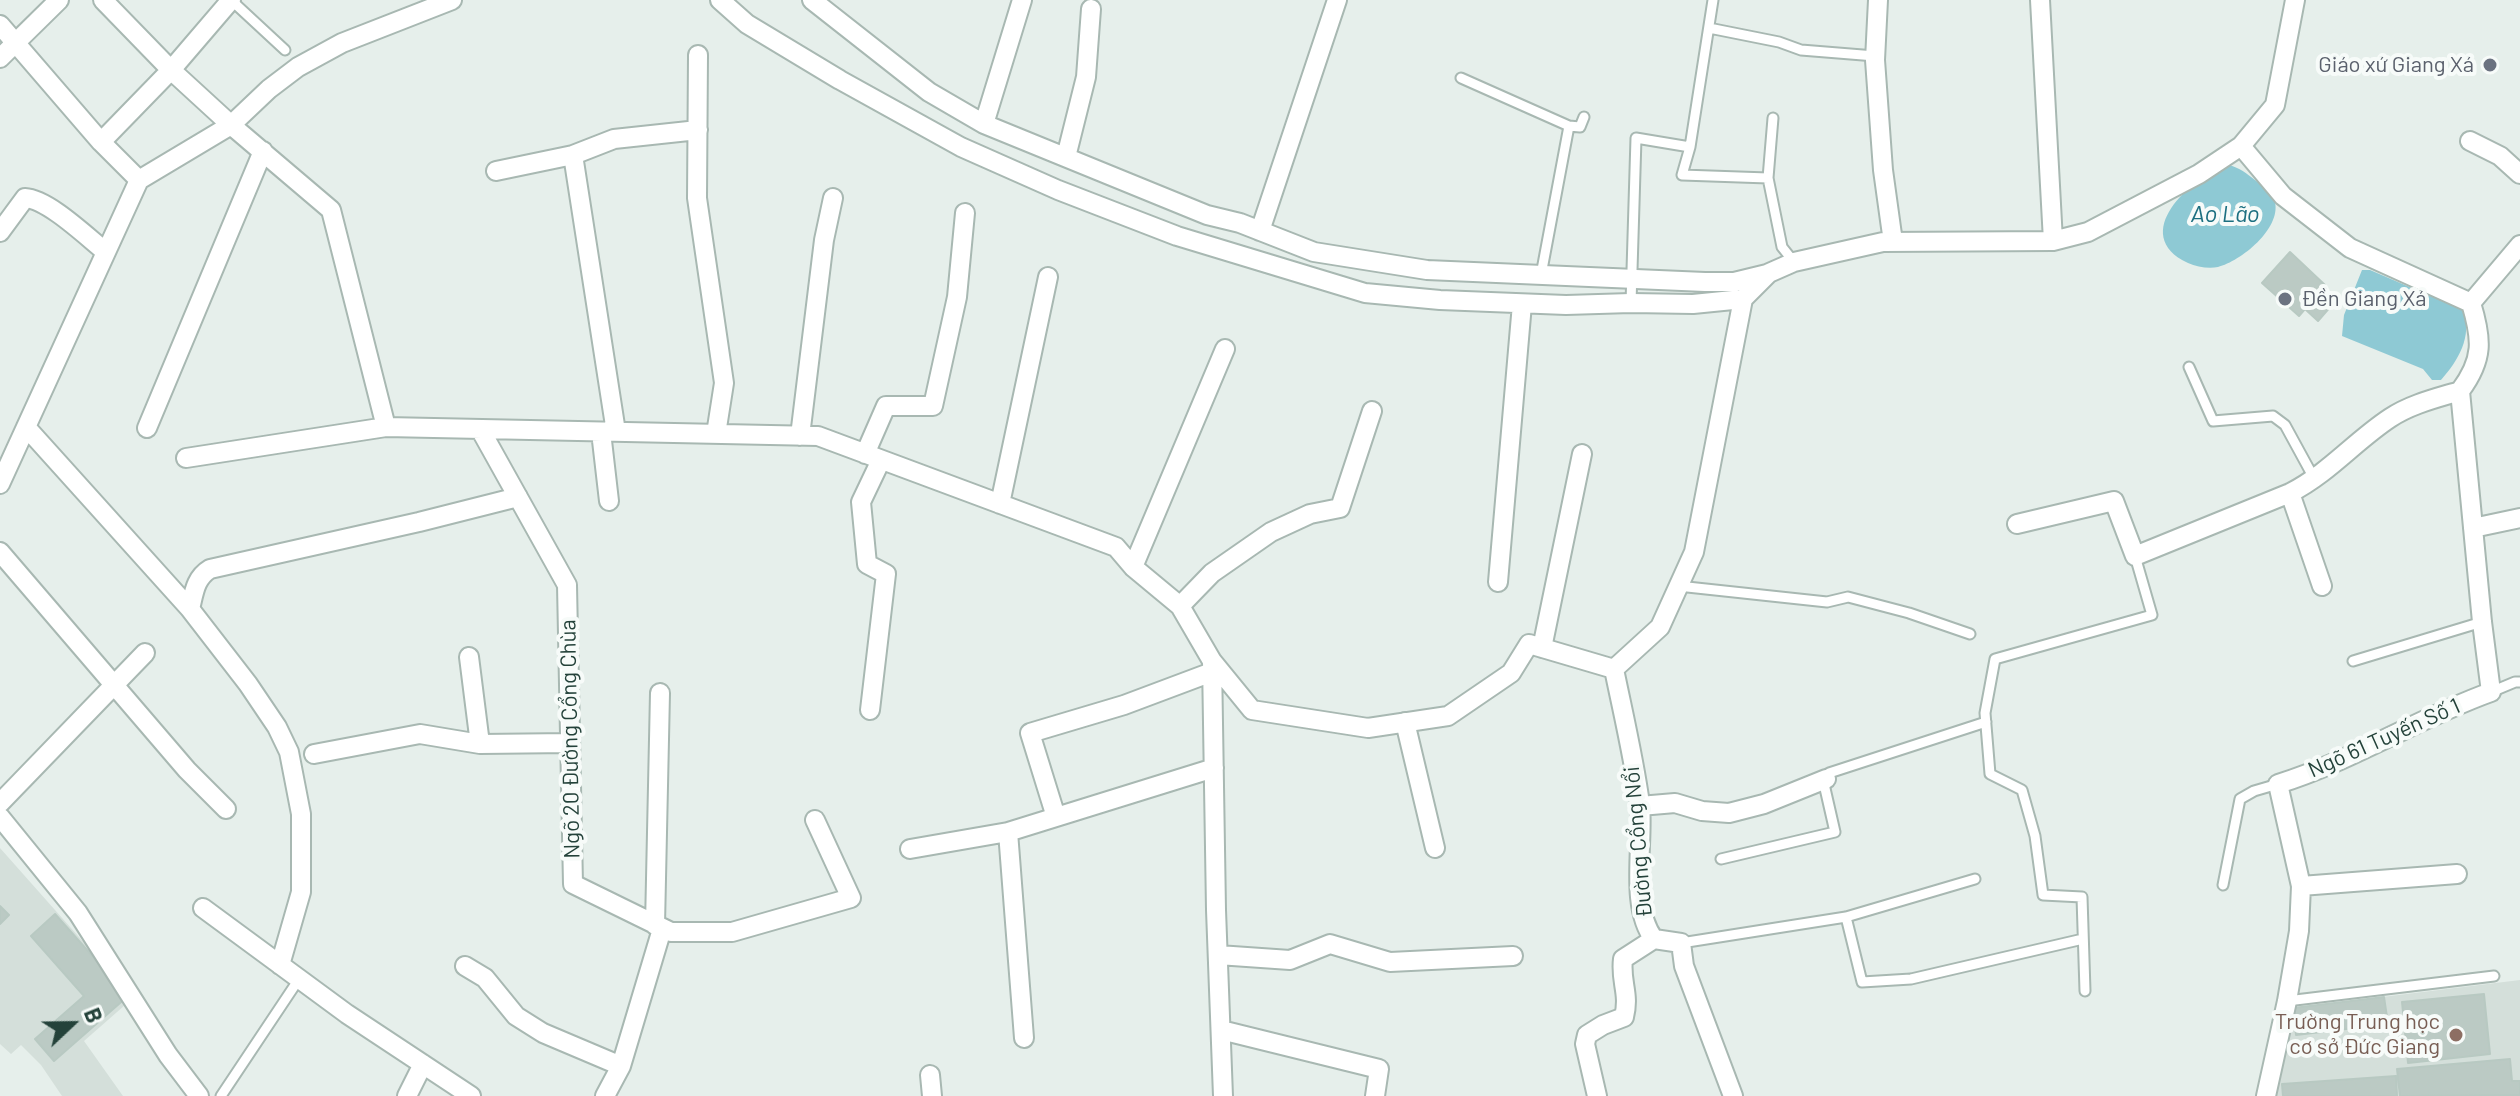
<!DOCTYPE html>
<meta charset="utf-8">
<style>
body{margin:0}
#map{position:relative;width:2520px;height:1096px;overflow:hidden;background:#e6efeb;font-family:Barlow,sans-serif}
canvas{display:block}
.north{position:absolute;left:32px;top:984px;width:80px;height:80px;-webkit-text-stroke:6px #f7fbf9;paint-order:stroke;rotate:68deg;font-size:22px;font-weight:700;line-height:32px;text-align:center;color:#24423a}
.north::after{content:'';display:block;margin:auto;width:28px;height:36px;background:#24423a;clip-path:polygon(50% 0,100% 100%,50% 72%,0 100%)}
</style>
<div id="map">
<canvas width="2520" height="1096"></canvas>
<div class="north">B</div>
</div>
<script>
const ctx = document.querySelector('canvas').getContext('2d');
ctx.lineJoin = 'round';
function fillPath(path, color) { ctx.fillStyle = color; ctx.fill(path, 'evenodd'); }
function strokePath(path, color, width, dash) { ctx.strokeStyle = color; ctx.lineWidth = width; ctx.lineCap = dash ? 'butt' : 'round'; ctx.setLineDash(dash || []); ctx.stroke(path); }
function drawText(font, color, halo, rows, align = 'center') {
  ctx.font = font + ' Barlow,sans-serif'; ctx.lineWidth = 8; ctx.setLineDash([]); ctx.textBaseline = 'middle'; ctx.strokeStyle = halo; ctx.fillStyle = color; for (const [text, x, y, turn = 0] of rows) {
    ctx.save(); ctx.translate(x, y); ctx.rotate((+turn || 0) * Math.PI / 180); ctx.textAlign = isNaN(turn) ? turn : align; if (halo) ctx.strokeText(text, 0, 0); ctx.fillText(text, 0, 0); ctx.restore();
  }
}
fillPath(new Path2D(`
 M0,848L133,998L84,1041L123,1096H62L41,1065L21,1045L11,1054L0,1044Z
 M2520,980V1096H2272L2293,1008Z`), '#d4dfda');
fillPath(new Path2D(`
 M2229,165C2240,168 2246,173 2255,180C2263,186 2273,192 2275,202C2281,229 2241,261 2218,267C2209,269 2197,267 2188,263C2128,235 2190,177 2229,165Z
 M2362,270H2370L2463,310C2473,336 2458,361 2441,380H2432L2423,369L2342,336L2344,315Z`), '#8ec9d4');
const building = new Path2D(`
 M2290,252L2325,285L2317,294L2331,306L2318,321L2305,309L2299,316L2262,283Z
 M0,906L9,915L0,924Z
 M55,914L128,996L54,1061L35,1039L84,996L31,936Z
 M2484,994L2490,1054L2408,1063L2402,1002Z
 M2384,997L2388,1024L2296,1035L2293,1008Z
 M2510,1059L2512,1081H2520V1095L2400,1096L2397,1069Z
 M2396,1076L2397,1096H2283L2282,1084Z`);
fillPath(building, '#bbcac4');
strokePath(building, '#b8c9c2', 2);
const lane = new Path2D(`
 M231,0L285,50
 M1709,28L1779,42L1801,50L1875,56
 M1461,78L1569,126L1541,275
 M1773,118L1768,178L1782,247L1794,262
 M1569,126L1580,127L1584,117
 M1690,147L1713,0
 M1631,303L1636,138L1690,147L1682,175L1768,178
 M2189,367L2213,421L2273,416L2285,425L2315,480
 M1678,586L1827,602L1848,597L1909,613L1970,634
 M2353,661L2482,622
 M2491,692L2515,682H2520
 M1721,859L1835,832L1824,784L1829,773L1986,722
 M2223,885L2240,799L2254,791L2278,784
 M1846,917L1862,982L1911,979L2083,939
 M1681,943L1846,917L1975,879
 M2085,991L2082,897L2043,895L2035,836L2022,790L1990,774L1985,713L1995,659L2152,615L2135,556
 M2287,1001L2494,976
 M221,1096L299,979`);
const street = new Path2D(`
 M103,0L171,70L231,125L331,210L386,427
 M720,0L747,24L840,80L961,147L1058,190L1177,236L1365,293L1440,300L1566,305L1631,303L1693,304L1743,299L1769,273L1794,262L1883,242L2053,241L2088,232L2199,174L2241,146L2275,105L2295,0
 M812,0L929,92L984,124L1207,215L1240,223L1314,252L1427,270L1705,282H1734L1767,274
 M1878,0L1875,60L1883,170L1893,242
 M2040,0L2053,241
 M0,25L101,142L139,180
 M698,55L697,198L724,383L716,434
 M0,58L59,0
 M984,124L1022,0
 M2470,141L2500,156L2520,174
 M101,142L171,70L231,0
 M2241,146L2283,196L2350,248L2471,303C2482,339 2484,359 2460,391L2482,622L2491,692C2418,718 2352,761 2278,784L2301,886L2299,931L2287,1001L2266,1096
 M1066,157L1086,77L1091,9
 M496,171L573,155
 M1260,231L1337,0
 M0,232L25,198C48,199 87,237 106,252
 M2471,303L2520,245
 M26,427L190,609L248,684L277,727L289,752L301,814V892L280,965
 M147,428L263,151
 M480,429L567,585L573,884L671,932H732L851,898L815,820
 M601,432L609,501
 M616,432L573,155L614,139L698,130
 M800,436L824,240L833,198
 M865,454L886,406H933L957,297L965,213
 M186,458L386,427L818,436L1116,547L1133,567L1180,606L1212,661L1252,710L1368,728L1448,716L1511,673L1529,644L1614,669
 M0,484L139,180L231,125L269,89L298,67L342,43L452,0
 M2290,493L2322,586
 M1000,504L1048,277
 M2017,524L2114,501L2135,556L2290,493C2329,473 2355,441 2390,418C2411,404 2437,398 2460,391
 M2473,528L2520,518
 M0,552L187,770L226,809
 M1133,567L1225,349
 M1498,582L1522,304
 M1180,606L1212,573L1271,532L1310,514L1340,508L1372,411
 M190,609C194,593 195,578 210,569L419,522L518,497
 M1542,648L1582,454
 M469,657L480,744L570,743
 M1212,661L1216,910L1223,1096
 M870,710L886,574L867,564L861,502L881,460
 M1405,722L1435,848
 M314,754L420,734L480,744
 M0,803L145,653
 M1640,806L1675,803L1702,811L1729,813L1764,804L1826,779
 M0,817L78,913L168,1055L199,1096
 M1056,817L1030,733L1124,705L1212,672
 M910,849L1008,832
 M2301,886L2457,874
 M203,908L347,1014L471,1096
 M655,925L660,693
 M1218,955L1290,960L1330,944L1390,962L1513,956
 M465,966L485,978L516,1016L543,1033L621,1066
 M1221,1030L1379,1069L1375,1096
 M1024,1038L1008,832L1214,768
 M930,1075L932,1096
 M407,1096L423,1064
 M605,1096L621,1066L662,929
 M1597,1096L1585,1044L1587,1035L1603,1025L1624,1017C1630,993 1620,982 1623,959L1654,939
 M1733,1096L1684,966L1681,943L1654,939C1629,907 1644,843 1640,804C1634,759 1623,713 1614,669L1660,627L1694,552L1743,299`);
strokePath(lane, '#a8b8b2', 13);
strokePath(street, '#a8b8b2', 22);
strokePath(lane, '#fff', 9);
strokePath(street, '#fff', 18);
for (const [x, y, r, color] of [
 [2490,65,8,"#6b7280"],
 [2285,299,8,"#6b7280"],
 [2456,1035,8,"#8d6e63"]
]) { const dot = new Path2D(); dot.arc(x, y, r, 0, 2 * Math.PI); ctx.fillStyle = color; ctx.fill(dot); strokePath(dot, '#f7fbf9', 3); }
drawText('22px', '#5b616d', '#f7fbf9', [
 ["Giáo xứ Giang Xá",2474,65],
 ["Đền Giang Xá",2301,299,"left"]
], 'right');
drawText('22px', '#24423a', '#f7fbf9', [
 ["Ngõ 61 Tuyến Số 1",2384,738,-24],
 ["Ngõ 20 Đường Cổng Chùa",570,739,-91],
 ["Đường Cổng Nổi",1638,842,-95]
]);
drawText('22px', '#785e54', '#f7fbf9', [
 ["Trường Trung học",2440,1022],
 ["cơ sở Đức Giang",2440,1047]
], 'right');
drawText('italic 24px', '#1c6f80', '#f7fbf9', [
 ["Ao Lão",2225,214]
]);
</script>
